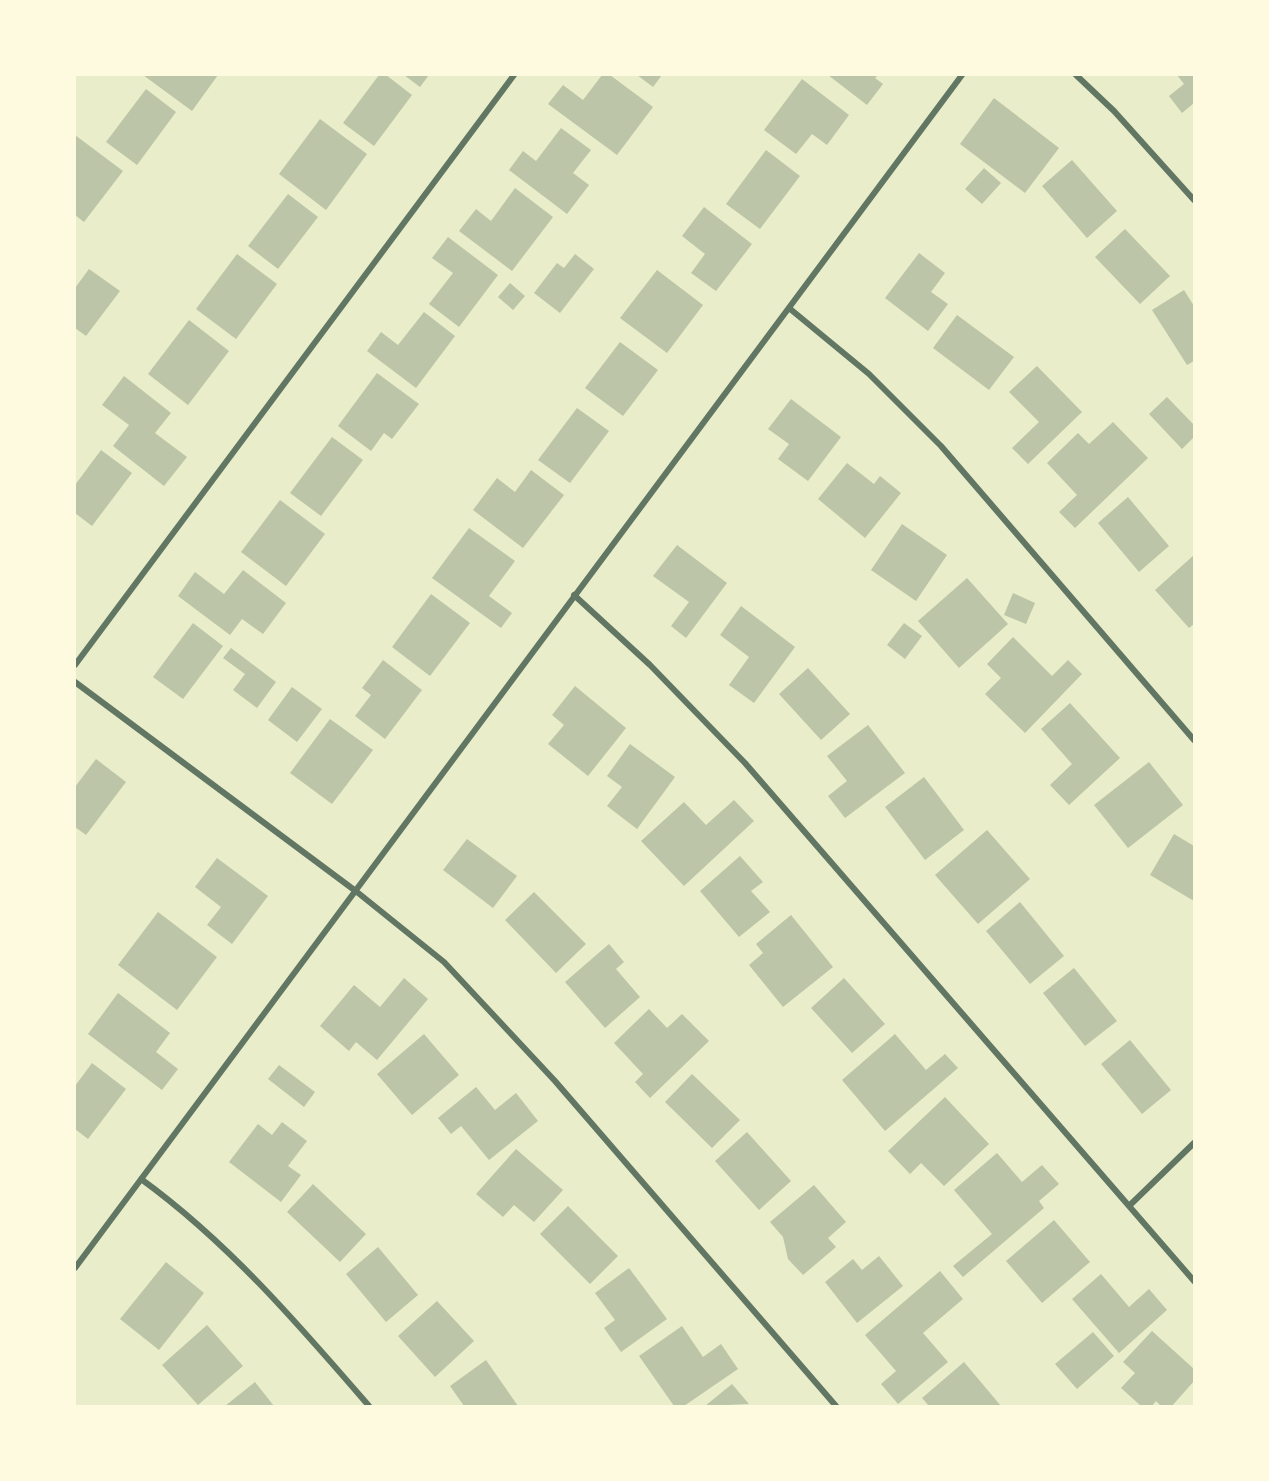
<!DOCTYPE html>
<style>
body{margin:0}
#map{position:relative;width:1269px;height:1481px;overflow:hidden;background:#e9edc9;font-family:"PT Sans",sans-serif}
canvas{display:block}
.frame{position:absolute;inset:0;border:76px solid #fefae0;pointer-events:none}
</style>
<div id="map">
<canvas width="1269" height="1481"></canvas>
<div class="frame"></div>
</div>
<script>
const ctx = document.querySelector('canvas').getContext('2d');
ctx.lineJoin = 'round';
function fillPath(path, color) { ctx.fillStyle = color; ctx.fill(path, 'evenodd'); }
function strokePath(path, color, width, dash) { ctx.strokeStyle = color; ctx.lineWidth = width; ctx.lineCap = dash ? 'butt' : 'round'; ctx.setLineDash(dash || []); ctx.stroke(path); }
fillPath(new Path2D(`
 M143,75H218L192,111Z
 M379,75H386L412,95L374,146L343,123Z
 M404,75H429L420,87Z
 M602,75H610L653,107L617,155L548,104L563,85L583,100Z
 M637,75H662L653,87Z
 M828,75H878L875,78L883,84L867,105Z
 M1177,75H1194V103L1182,113L1169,96L1184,84Z
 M802,79L849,115L827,145L812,134L796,154L764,130Z
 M146,89L176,112L137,165L106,142Z
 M994,98L1059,148L1025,193L960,144Z
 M320,119L367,154L326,210L279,174Z
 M561,128L591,150L573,173L589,185L567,214L509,170L523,151L536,161Z
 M75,135L123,171L84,222L75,215Z
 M766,150L800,176L760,229L726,204Z
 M1072,160L1117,211L1087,238L1042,186Z
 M984,168L1001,183L982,204L965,189Z
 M515,188L553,217L512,271L459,231L476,209L491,221Z
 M288,194L318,217L278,269L248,246Z
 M704,207L752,244L716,291L691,273L705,254L682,236Z
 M1125,229L1170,276L1140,304L1095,257Z
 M448,237L498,275L459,327L429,304L453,273L432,258Z
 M919,253L945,273L931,292L948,304L928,331L885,298Z
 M237,254L277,284L236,339L196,309Z
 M575,254L594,269L560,313L534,293L557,263L564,268Z
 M89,269L120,291L86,336L75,328V288Z
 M657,270L703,305L667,353L620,318Z
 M510,283L525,296L513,310L498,297Z
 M1184,290L1194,306V361L1187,365L1152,310Z
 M424,312L455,336L416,388L367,351L381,332L398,345Z
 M957,315L1014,357L989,390L933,348Z
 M189,320L229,351L188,405L148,374Z
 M620,342L658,370L623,416L585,388Z
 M1037,366L1082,412L1028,464L1012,448L1039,422L1009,392Z
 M377,373L419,404L392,439L384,433L371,451L338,426Z
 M124,376L171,413L155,433L187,457L164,486L113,446L129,425L102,405Z
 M1167,397L1194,425V437L1182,449L1149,414Z
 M791,399L841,437L808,481L778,459L789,444L768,429Z
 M577,408L609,431L570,483L538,460Z
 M1113,422L1148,458L1075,528L1059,512L1077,495L1047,463L1078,433L1089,444Z
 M332,437L363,460L321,516L290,493Z
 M101,450L132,473L92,526L75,513V485Z
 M847,463L874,484L880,476L901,493L865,538L818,499Z
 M531,470L564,495L523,548L473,510L497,478L515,492Z
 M1128,497L1169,546L1139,572L1098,523Z
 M280,500L325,534L286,586L241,552Z
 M902,524L947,555L916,601L871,570Z
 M469,528L515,561L489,596L512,613L501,628L432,578Z
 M677,545L727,583L686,638L671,626L689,602L653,576Z
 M1194,555V624L1189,628L1155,590Z
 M243,570L286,603L263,634L242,619L230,635L178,596L195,572L224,594Z
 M967,578L1008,624L959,668L918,621Z
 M1013,593L1035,603L1026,624L1004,615Z
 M431,594L470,623L430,676L392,647Z
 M741,606L795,647L754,703L729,685L749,657L720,635Z
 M193,623L223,646L183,699L153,677Z
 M904,623L922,636L905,659L887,645Z
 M1013,637L1052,676L1068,660L1082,674L1025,733L985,694L1001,678L987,664Z
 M231,648L276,682L257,708L233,690L245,674L223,658Z
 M383,660L422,690L385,739L355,716L371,695L362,688Z
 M808,668L850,714L821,740L779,694Z
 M575,686L626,728L588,776L548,744L564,725L552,715Z
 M292,687L322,709L297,742L268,720Z
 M1070,703L1120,758L1069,805L1050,785L1072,764L1041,729Z
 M330,719L373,750L332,804L290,773Z
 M868,725L905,773L845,818L828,796L847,781L827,756Z
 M630,744L675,777L637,829L607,806L622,787L607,776Z
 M96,759L126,782L86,835L75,827V787Z
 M1149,762L1183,805L1128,848L1094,805Z
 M924,777L964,830L925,860L885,807Z
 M734,800L754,821L684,886L641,841L684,802L706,825Z
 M987,830L1030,879L978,924L935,875Z
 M1174,834L1194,846V901L1150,875Z
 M467,839L517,876L493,908L443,870Z
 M740,856L763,882L751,891L770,912L739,937L700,891Z
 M217,858L268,896L232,944L207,925L221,907L195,887Z
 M534,892L586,944L556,973L505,920Z
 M1020,902L1064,956L1030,984L986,931Z
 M158,912L217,957L177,1010L118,965Z
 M791,915L833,967L783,1007L749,965L763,953L756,944Z
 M609,944L624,962L616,969L640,997L605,1028L565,982Z
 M1074,968L1117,1021L1085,1046L1043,993Z
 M404,978L428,999L377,1060L356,1042L349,1051L320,1026L354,985L380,1007Z
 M844,978L885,1024L852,1053L811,1008Z
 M118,993L170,1033L156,1052L178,1069L162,1090L88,1034Z
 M649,1009L667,1028L682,1014L709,1041L650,1098L635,1082L643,1074L614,1043Z
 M424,1034L459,1075L412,1115L377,1074Z
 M895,1034L926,1070L945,1054L958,1068L885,1131L842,1080Z
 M1130,1040L1171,1090L1142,1114L1101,1064Z
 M92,1063L126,1089L88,1139L75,1129V1086Z
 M279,1065L315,1092L304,1107L268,1079Z
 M692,1074L740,1120L712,1148L665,1102Z
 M476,1087L495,1110L516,1093L538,1121L489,1160L461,1126L451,1134L438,1118Z
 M945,1097L989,1144L944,1186L921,1163L910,1174L888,1151Z
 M282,1122L307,1141L288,1166L301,1175L281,1202L229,1162L258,1124L272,1135Z
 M747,1132L791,1181L759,1210L715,1161Z
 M516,1149L563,1190L534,1222L514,1205L503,1217L476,1194Z
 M997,1153L1022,1182L1042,1165L1059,1184L1039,1201L1044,1208L963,1277L953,1266L992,1234L954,1190Z
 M313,1184L366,1234L340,1262L287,1212Z
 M814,1185L846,1222L828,1238L836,1247L803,1275L788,1259L783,1237L770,1222Z
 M568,1206L618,1256L590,1284L540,1234Z
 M1054,1220L1090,1262L1042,1303L1006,1261Z
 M378,1247L418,1295L386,1322L346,1274Z
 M879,1256L903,1286L857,1323L825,1282L853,1259L862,1270Z
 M166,1262L204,1293L159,1350L120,1319Z
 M629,1268L667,1319L621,1352L604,1328L615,1320L595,1293Z
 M940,1271L963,1299L923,1333L948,1362L898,1404L881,1384L896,1371L865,1335Z
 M1101,1274L1129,1307L1149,1289L1167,1310L1119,1353L1072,1299Z
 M437,1301L474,1341L435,1377L398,1336Z
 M207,1325L243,1366L198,1405L162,1365Z
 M682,1326L703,1357L721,1344L738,1369L684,1406H674L639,1356Z
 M1152,1331L1194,1369V1381L1172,1406H1161L1156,1401L1152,1406H1141L1121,1388L1135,1373L1123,1362Z
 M1093,1332L1114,1356L1077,1389L1055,1364Z
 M486,1360L518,1406H464L450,1386Z
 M964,1362L1001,1406H929L922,1398Z
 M255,1382L274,1406H225Z
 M732,1384L749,1404L705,1406Z`), '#bcc5a7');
strokePath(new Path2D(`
 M1076,75L1114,111L1194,200
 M789,308L869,374L941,446L1194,740
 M574,595L650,665L745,763L1194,1281
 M75,665L514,75
 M75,682L357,892L444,962L555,1081L836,1406
 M141,1179C228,1242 299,1325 369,1406
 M1129,1206L1194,1143
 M75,1268C372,871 667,473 962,75`), '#617663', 6);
</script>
